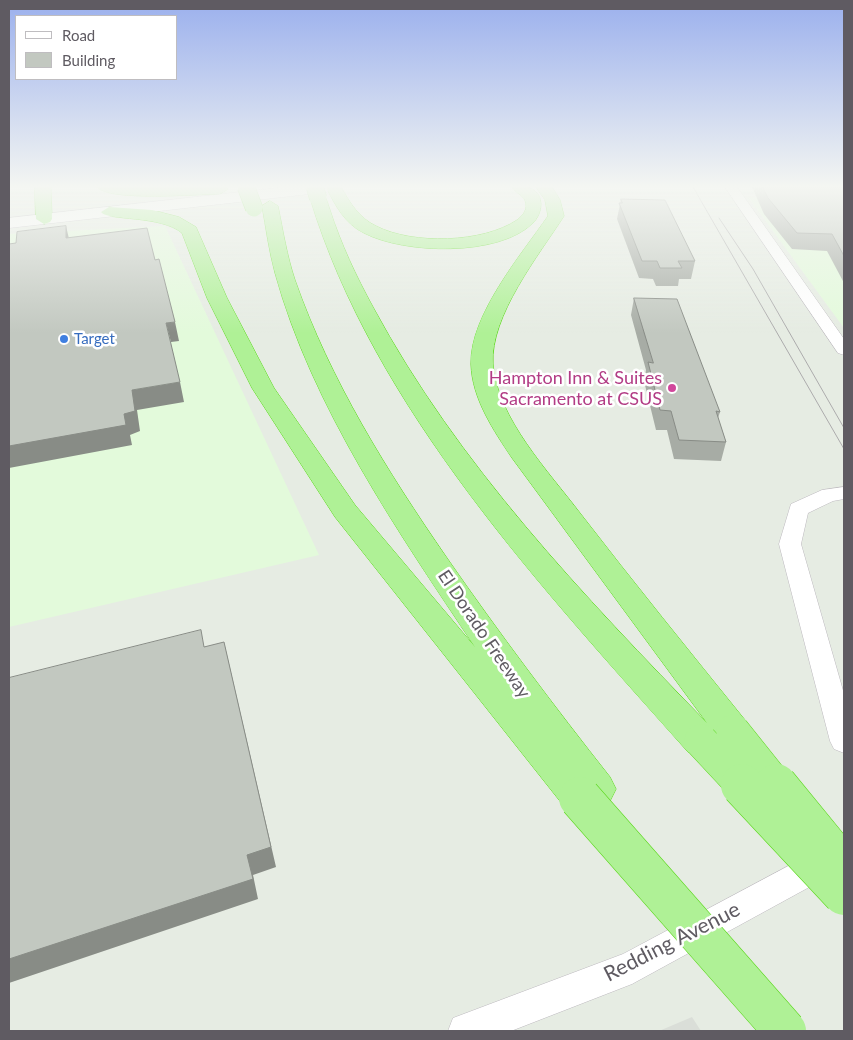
<!DOCTYPE html>
<style>
body{margin:0}
#map{position:relative;width:853px;height:1040px;overflow:hidden;background:#e6ece3;font-family:Lato,sans-serif}
canvas{display:block}
.frame{position:absolute;inset:0;border:10px solid #5f5b62;pointer-events:none}
.legend{position:absolute;left:15px;top:15px;width:162px;height:65px;box-sizing:border-box;background:#fff;border:1px solid #bfbdc0;margin:0;padding:6px 9px;list-style:none;font-size:15px;color:#5f5b62}
.legend li{display:flex;align-items:center;gap:10px;height:25px}
.legend b{width:25px;border:1px solid #bfbdc0}
</style>
<div id="map">
<canvas width="853" height="1040"></canvas>
<div class="frame"></div>
<ul class="legend">
<li><b style="height:6px;background:#fff"></b>Road</li>
<li><b style="height:14px;background:#c2c8c0"></b>Building</li>
</ul>
</div>
<script>
const ctx = document.querySelector('canvas').getContext('2d');
ctx.lineJoin = 'round';
function fillPath(path, color) { ctx.fillStyle = color; ctx.fill(path, 'evenodd'); }
function strokePath(path, color, width, dash) { ctx.strokeStyle = color; ctx.lineWidth = width; ctx.lineCap = dash ? 'butt' : 'round'; ctx.setLineDash(dash || []); ctx.stroke(path); }
function drawText(font, color, halo, rows, align = 'center') {
  ctx.font = font + ' Lato,sans-serif'; ctx.lineWidth = 5; ctx.setLineDash([]); ctx.textBaseline = 'middle'; ctx.strokeStyle = halo; ctx.fillStyle = color; for (const [text, x, y, turn = 0] of rows) {
    ctx.save(); ctx.translate(x, y); ctx.rotate((+turn || 0) * Math.PI / 180); ctx.textAlign = isNaN(turn) ? turn : align; if (halo) ctx.strokeText(text, 0, 0); ctx.fillText(text, 0, 0); ctx.restore();
  }
}
fillPath(new Path2D(`
 M748,197L844,202V328Z
 M165,226L319,555L9,627V234Z`), '#e3fadb');
fillPath(new Path2D(`
 M692,1017L701,1031H659Z`), '#daded8');
const street = new Path2D(`
 M725,187H737L844,339V355L838,353Z
 M844,487V499L833,501L808,513L801,544L844,694V753L834,749L830,741L779,544L791,504L822,490Z
 M824,847L835,851L840,862L835,873L632,984L511,1031H448L453,1018L623,954Z`);
const secondary = new Path2D(`
 M285,187H334L327,192L9,228V218Z`);
const highway = new Path2D(`
 M35,187H51L52,219L50,222L44,224L36,219Z
 M97,187H226L228,189L220,194C199,194 108,202 97,187Z
 M326,187H341C350,203 359,218 376,226C413,245 483,243 517,220C522,216 527,211 526,204C525,195 516,194 512,187C517,187 526,186 530,188C546,195 542,214 533,223C499,257 404,254 364,233C345,224 335,205 326,187Z
 M536,187H552L560,200L564,216C539,255 490,316 493,364C497,418 549,472 580,513C634,583 690,652 745,720L751,731L745,742C734,746 725,747 717,736L719,741L714,752L701,756L688,752C544,590 374,409 310,198L318,193C327,195 327,202 330,210C341,244 356,276 373,307C458,465 583,595 707,723L512,458C494,431 472,399 471,364C470,315 521,255 548,216L545,200Z
 M270,201L278,206C283,231 287,256 295,280C330,380 387,471 447,558C499,633 554,706 610,777L616,789L610,801L596,805L593,810L580,815L567,810L335,517L252,388L207,298L182,233C161,215 107,221 101,212L109,207L152,210L179,217L196,227L227,298L274,388L355,505L475,647C399,533 312,407 275,273C269,251 266,228 262,206Z`);
strokePath(street, '#bcb8be', 1);
strokePath(secondary, '#bdb9c0', 1);
strokePath(highway, '#59d719', 1);
fillPath(street, '#fff');
fillPath(secondary, '#fff');
fillPath(highway, '#aff196');
strokePath(new Path2D(`
 M693,187L844,449
 M719,218L753,269L844,428`), '#acabac', 1);
const highwayBridgeFar2 = new Path2D(`
 M246,187L254,208
 M315,187L318,198`);
const highwayBridgeFar1 = new Path2D(`
 M733,731L777,786
 M701,741L743,786`);
const highwayBridge = new Path2D(`
 M742,785L844,894
 M776,785L844,868
 M580,798L785,1031`);
strokePath(highwayBridgeFar2, '#59d719', 18, []);
strokePath(highwayBridgeFar1, '#59d719', 34, []);
strokePath(highwayBridge, '#59d719', 43, []);
strokePath(highwayBridgeFar2, '#aff196', 17);
strokePath(highwayBridgeFar1, '#aff196', 33);
strokePath(highwayBridge, '#aff196', 42);
fillPath(new Path2D(`
 M752,187H844V283L827,251L792,249L764,214Z
 M621,199L695,261L691,279H679L678,286H656L653,279L639,278L617,219Z
 M634,298L720,412L718,418L726,442L721,461L674,459L667,430H656L644,381L646,370L631,315Z`), '#a7aca5');
fillPath(new Path2D(`
 M66,226L70,243L66,238Z
 M175,322L179,341L171,342L166,323Z
 M180,382L184,402L137,410L140,431L130,435L132,445L9,468V446L124,414L132,390Z
 M224,642L276,867L253,875L258,899L9,983V959L247,855Z`), '#888c86');
const building = new Path2D(`
 M763,187H844V256L832,234L797,233L768,198Z
 M621,199L665,200L695,261H678L682,268H660L657,261H642L619,203H622Z
 M66,226V238L147,228L155,260L159,259L175,322L166,323L180,382L132,390L135,411L124,414L126,425L9,446V244L16,243L17,232Z
 M634,298L677,299L720,412L716,411L726,442L679,440L671,411L660,410L648,362L653,363Z
 M201,630L204,647L224,642L271,847L247,855L253,879L9,959V678Z`);
fillPath(building, '#c2c8c0');
strokePath(building, '#888c86', 1);
const sky = ctx.createLinearGradient(0, 0, 0, 333);
sky.addColorStop(0, '#9bb0ed');
sky.addColorStop(0.56, '#f4f6f2');
sky.addColorStop(1, '#f4f6f200');
ctx.fillStyle = sky;
ctx.fillRect(0, 0, 853, 333);
for (const [x, y, r, color] of [
 [64,339,5,"#3f7fe0"],
 [672,388,5,"#d1479c"]
]) { const dot = new Path2D(); dot.arc(x, y, r, 0, 2 * Math.PI); ctx.fillStyle = color; ctx.fill(dot); strokePath(dot, '#fff', 2); }
drawText('15px', '#366cbe', '#fff', [
 ["Target",74,339]
], 'left');
drawText('18px', '#b23c85', '#fff', [
 ["Hampton Inn & Suites",662,378],
 ["Sacramento at CSUS",662,399]
], 'right');
drawText('18px', '#5f5b62', '#fff', [
 ["El Dorado Freeway",484,634,56]
]);
drawText('21px', '#5f5b62', '#fff', [
 ["Redding Avenue",672,942,-27]
]);
</script>
